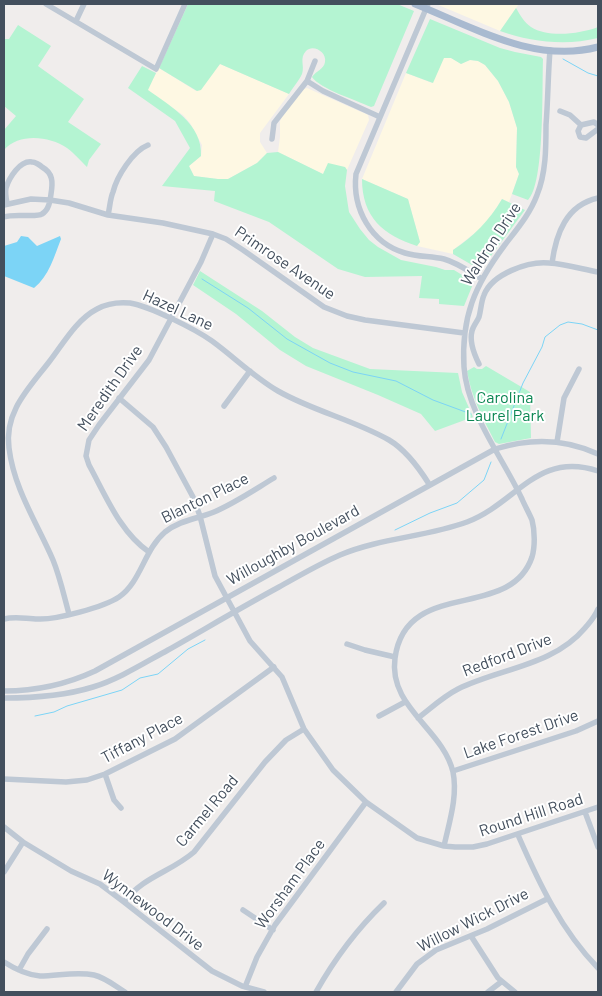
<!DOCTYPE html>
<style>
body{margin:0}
#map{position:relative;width:602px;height:996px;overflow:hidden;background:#f0edec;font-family:Barlow,sans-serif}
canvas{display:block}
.frame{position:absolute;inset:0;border:5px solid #434f5d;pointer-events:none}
</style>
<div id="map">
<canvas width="602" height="996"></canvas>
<div class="frame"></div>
</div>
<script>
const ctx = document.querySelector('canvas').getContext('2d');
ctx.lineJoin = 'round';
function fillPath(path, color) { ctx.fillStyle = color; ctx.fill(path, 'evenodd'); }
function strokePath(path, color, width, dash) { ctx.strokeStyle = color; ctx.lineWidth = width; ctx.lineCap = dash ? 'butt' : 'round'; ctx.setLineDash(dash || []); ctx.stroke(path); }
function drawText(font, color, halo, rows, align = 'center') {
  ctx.font = font + ' Barlow,sans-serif'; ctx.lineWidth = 4; ctx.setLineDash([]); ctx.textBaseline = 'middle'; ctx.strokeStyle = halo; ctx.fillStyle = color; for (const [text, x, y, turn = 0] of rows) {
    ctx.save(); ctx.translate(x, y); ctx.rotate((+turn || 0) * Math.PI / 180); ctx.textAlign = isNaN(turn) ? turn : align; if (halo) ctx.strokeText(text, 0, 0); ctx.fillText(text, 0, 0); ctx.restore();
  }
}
fillPath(new Path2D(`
 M436,4H519L500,31Z
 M443,58H451L461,64L470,60L478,61L485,65L498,81L509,102L517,128L516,167L519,174L509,202L502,199L490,218L480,229L453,250V254L417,246L420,242L408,199L362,179L406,73L432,83Z
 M220,64L289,94L260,133V142L267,153L257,163L228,179H218L194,176L189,166L201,156L202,145L190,123L183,115L147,90L159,68L196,91Z
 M307,88L368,115L369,120L347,170L345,167L323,174L278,152L280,137V121L284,113L304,89Z`), '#fef8e3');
fillPath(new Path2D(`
 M188,4H397L414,11L374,106L371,107C356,100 320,89 312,77C316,71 324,69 325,62C327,52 313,44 306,51C299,58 305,66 302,74C299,81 293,87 289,94L220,64L201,90L197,91L159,68Z
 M516,8C520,15 524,22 531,27C548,38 580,34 598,27V38C566,46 531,42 500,31Z
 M430,19L500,48L515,52L541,57L543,59C542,85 545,184 528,200L512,194L519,174L516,167L517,128L509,102L498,81L485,65L478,61L470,60L461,64L451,58H444L433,83L406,73Z
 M18,25L51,46L38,66L84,99L68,122L101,144L89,160L87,167C81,161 74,153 67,148C49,136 19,133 4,150V130L16,116L4,106V39H9Z
 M142,66L156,73L148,90C170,106 203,124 201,156L189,166L194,176L218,179H228L257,163L267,153L278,152L323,174L328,163L345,167L347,170L345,186L349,212L360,229L369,240L378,247L401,260L436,267L445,270H454L472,281L473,284L464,306L439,304V299L419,298L422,276L365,277L338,269L269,222L214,201L215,191L162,186L190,148L175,121L128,88Z
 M362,179L408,199L420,242L417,246C383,235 362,217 362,179Z
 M502,199L525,210L482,268L479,269L453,254V250C474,236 489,221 502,199Z
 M200,271L262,311L295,337L313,348L370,369L458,373L462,392L473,417L435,431L421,414L378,395L306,366L280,350L236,314L193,285Z
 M486,366L530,392L531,438L499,444L495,442C483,419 471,396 467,371L474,367L477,369H482Z`), '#b4f4d2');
fillPath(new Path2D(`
 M21,236L28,237L37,246L60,236L61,239C54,257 49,276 34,288L4,276V246L17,242Z`), '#7cd4f6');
strokePath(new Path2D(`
 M563,59L588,73L598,76
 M202,279L248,308L287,339L330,363L353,372L396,381L433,400L471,414
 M483,413L510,414
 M501,439L523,383L542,347L545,337L560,325L568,322L582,324L598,330
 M395,530L430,513L457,503L484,480L491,462
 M35,716L54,712L67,706L122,690L140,678L158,674L188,649L205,640`), '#7cd4f6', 1);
strokePath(new Path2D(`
 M46,4L156,69L185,4
 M428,4L356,174C352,209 371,243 405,253C418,257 431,256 444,259C458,263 470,272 482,279
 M76,21L84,4
 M307,81L323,91L380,117
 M560,111L570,115L581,125
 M581,125L578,131L580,137L586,138L598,129
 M581,125L594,122L598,125
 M272,139L274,123L307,81L315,61
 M4,205L31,199L50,200L69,203L108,215L163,223L213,234L226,239L243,250L324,307L347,316L365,320L464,333
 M108,215C110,207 110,199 113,192C117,176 133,151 148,145
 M4,217C15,213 36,218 42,214C49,210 50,201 51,194C53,182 53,173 42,167C40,165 35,162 32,162C20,160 9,178 6,188C5,193 6,198 7,203
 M552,263C556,234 566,205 598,198
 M479,364C474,354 469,342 472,331C473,326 477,322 479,317C481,310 481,302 484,295C492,274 528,261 549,263C565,264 582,269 598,272
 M119,398L153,427L166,447L193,497L200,516L215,576L250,641L282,677L304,729L333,770L366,802L417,838L444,846L455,847H473L487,844L598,807
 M224,406L250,371
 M557,442L564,398L579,369
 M149,552C120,532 106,496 89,465L86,456L89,440L99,425L149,360L201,262L213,234
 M69,614C64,596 60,577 53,560C37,523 14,489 9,448C4,412 29,388 49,362C63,344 76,320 97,309C106,304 119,302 130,303C149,306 195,329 212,341C234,357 254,377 278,391C313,411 354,420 389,440C406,450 419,468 429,484
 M4,619C16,616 26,619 38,619C56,620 104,607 119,597C141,582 144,550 165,532C180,520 197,519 214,512C235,503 254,490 274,478
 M347,644L365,650L395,657
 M4,691C37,691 65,685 95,671L495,449C530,438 564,438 598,454
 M4,698C34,698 64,696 93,687C119,679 144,663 168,650C205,629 242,607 279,587C299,576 319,564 340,555C380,538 426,537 467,522C517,503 537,451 598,471
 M379,716L405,702
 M418,718C431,708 444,696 458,689C501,668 553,666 585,628C590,622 595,617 598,609
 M453,771L576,731L598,721
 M105,774L114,800L121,808
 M4,779L66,782L87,780L105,774L175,739L274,667
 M585,812L598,847
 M4,827L23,842L71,871L100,884L124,902L212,971L242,986L264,992
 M518,835C539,883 561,930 598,968
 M444,846C449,823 458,796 453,772C443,729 388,707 395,658C406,577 510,622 532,557C535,547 535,531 532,520C529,513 525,506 522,499C503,458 467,413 464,367C461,317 475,285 504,246C517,229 530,214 537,195C546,173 546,148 546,125C548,100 548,75 550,50
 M4,872L23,842
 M124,902C144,876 171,872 194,852L265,762L286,740L304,729
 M243,910L273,930
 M471,936L498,978L515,992
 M4,962C15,969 27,975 40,976C58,976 76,971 94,975C106,978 115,986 125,992
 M19,970L28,954L47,929
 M245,987L257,957L275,925L366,802
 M316,992C334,960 358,928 384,903
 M396,992L417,964L436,950L487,929L547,899
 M488,992L501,982`), '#bec8d4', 5.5);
strokePath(new Path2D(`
 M415,4C473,27 534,64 598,47`), '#a9bad0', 7);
drawText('16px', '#434f5d', '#fff', [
 ["Waldron Drive",491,244,-57],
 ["Primrose Avenue",285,263,34],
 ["Hazel Lane",178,310,25],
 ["Meredith Drive",110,388,-55],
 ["Blanton Place",205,498,-26],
 ["Willoughby Boulevard",293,545,-29],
 ["Redford Drive",507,655,-21],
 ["Lake Forest Drive",521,734,-19],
 ["Tiffany Place",142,738,-28],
 ["Carmel Road",207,811,-50],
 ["Round Hill Road",531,815,-18],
 ["Worsham Place",290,884,-54],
 ["Wynnewood Drive",153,910,37],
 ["Willow Wick Drive",473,920,-27]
]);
drawText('16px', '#0b8652', '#fff', [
 ["Carolina",505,398],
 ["Laurel Park",505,416]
]);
</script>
